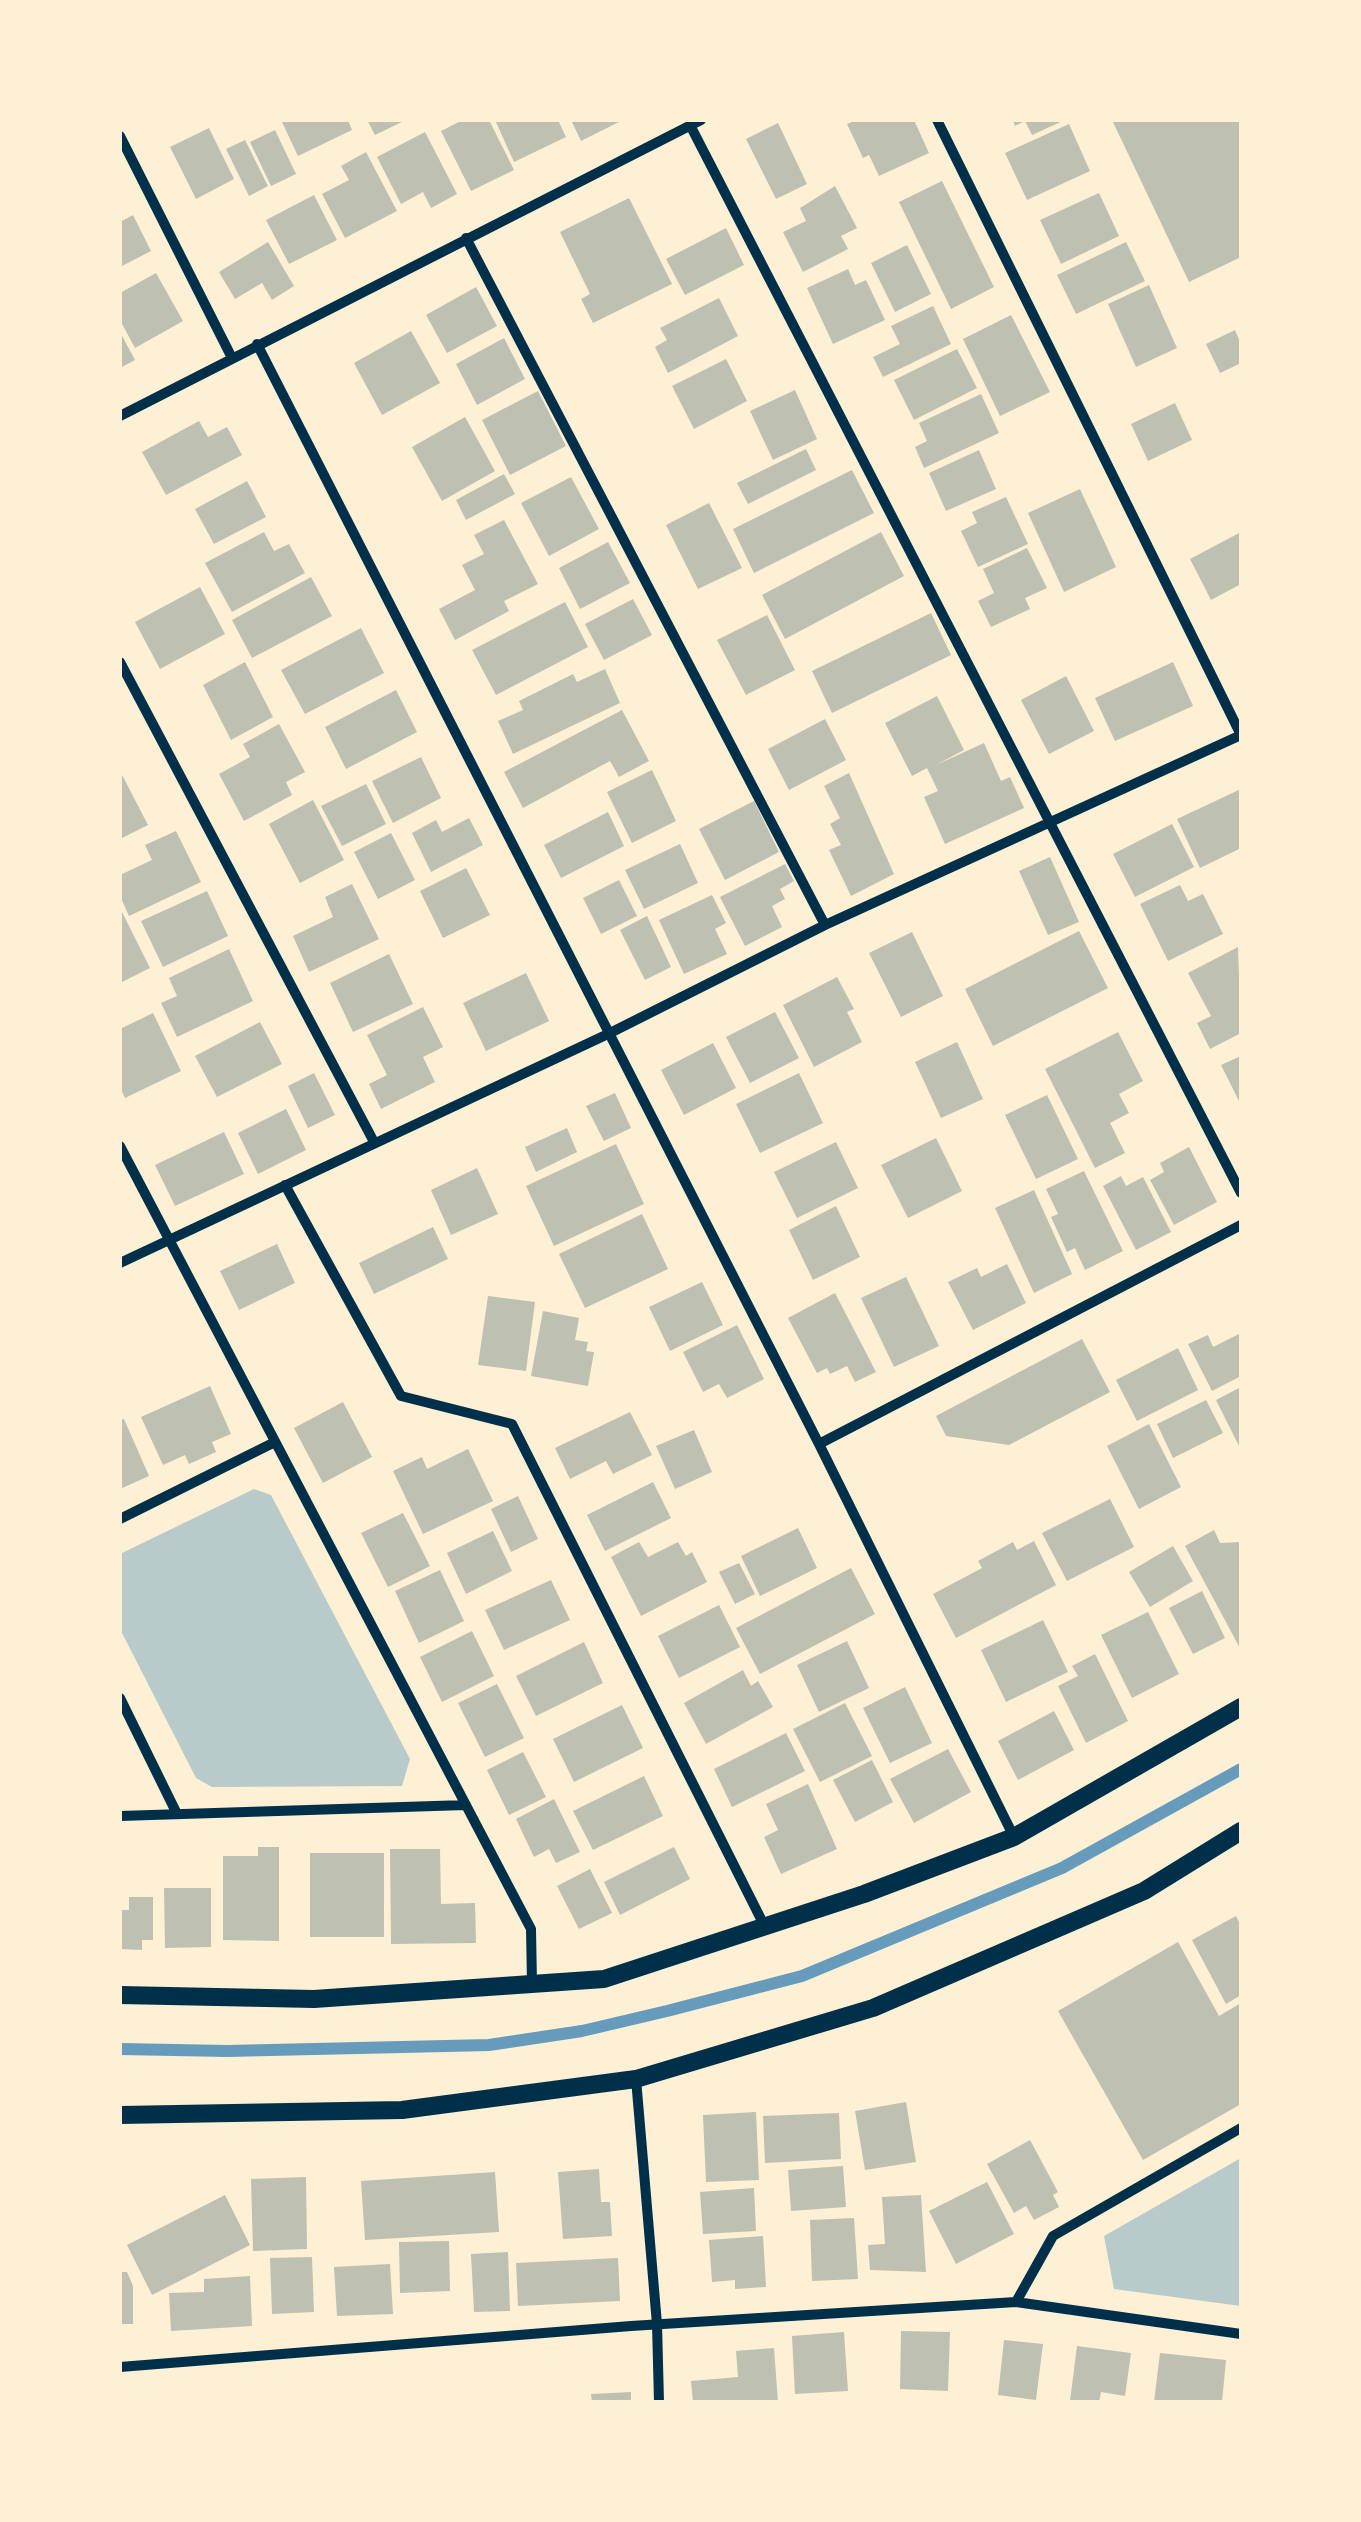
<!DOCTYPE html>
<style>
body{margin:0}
#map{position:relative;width:1361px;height:2522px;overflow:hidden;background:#fdf0d5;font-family:"Sofia Sans Condensed",sans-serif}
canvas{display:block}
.frame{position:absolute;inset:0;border:122px solid #fdf0d5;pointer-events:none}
</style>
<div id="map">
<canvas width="1361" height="2522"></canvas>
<div class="frame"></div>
</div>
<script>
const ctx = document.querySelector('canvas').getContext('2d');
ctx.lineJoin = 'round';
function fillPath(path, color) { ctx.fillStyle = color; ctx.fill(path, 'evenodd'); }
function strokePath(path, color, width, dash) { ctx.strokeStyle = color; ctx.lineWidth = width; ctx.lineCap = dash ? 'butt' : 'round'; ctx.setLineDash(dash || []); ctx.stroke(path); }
fillPath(new Path2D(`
 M254,1489L271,1495L410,1759L402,1786L212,1787L196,1778L120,1629V1554Z
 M1241,2158V2306L1114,2289L1104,2236Z`), '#b9caca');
strokePath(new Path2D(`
 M120,2049L227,2051L489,2045L582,2031L667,2011L802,1976L1062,1868L1241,1769`), '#669bbc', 12);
fillPath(new Path2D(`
 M281,120H348L352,130L298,156Z
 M367,120H406L375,135Z
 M463,120H489L514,170L471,191L441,131Z
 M495,120H558L566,137L514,162Z
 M571,120H623L581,141Z
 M857,120H914L929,153L879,176L869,155L863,158L847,124Z
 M1013,120H1065L1032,135L1025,121L1015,126Z
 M1112,120H1241V257L1189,282Z
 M778,123L807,184L776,199L746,139Z
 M1069,124L1090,171L1027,200L1005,153Z
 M209,128L234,179L196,199L170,147Z
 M275,130L296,174L271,186L250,142Z
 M425,132L457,194L431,208L423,192L401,204L377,157Z
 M245,140L268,186L249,196L226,149Z
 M366,152L397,211L345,238L322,194L349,180L341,166Z
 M942,181L994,287L951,309L899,202Z
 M835,186L857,228L841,236L848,249L803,272L783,232L806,221L800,208Z
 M1099,193L1119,236L1061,264L1040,220Z
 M314,195L337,240L289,264L266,220Z
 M629,198L672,284L593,323L581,299L590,294L560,232Z
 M133,215L151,251L120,267V222Z
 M726,228L744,265L685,295L666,259Z
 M268,242L294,286L272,300L262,283L235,299L219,272Z
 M1126,242L1145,281L1076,314L1057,275Z
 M907,245L931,294L895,312L871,263Z
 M848,269L855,285L866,280L885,320L833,344L807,288Z
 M156,273L183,321L135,348L120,320V293Z
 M1149,285L1177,348L1136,367L1108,304Z
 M476,287L497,326L447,353L426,315Z
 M719,298L738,336L668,373L655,347L667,340L660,328Z
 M933,306L951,344L883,377L873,357L900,344L891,326Z
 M1011,315L1050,392L1000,416L963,339Z
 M1235,330L1241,344V363L1220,373L1206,344Z
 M411,331L440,383L382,415L354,363Z
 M120,332L135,360L120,368Z
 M504,338L525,379L477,405L456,364Z
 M957,349L977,388L914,420L894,380Z
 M726,359L747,401L694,429L672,386Z
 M795,390L817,439L773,460L750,411Z
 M538,391L566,446L510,475L482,420Z
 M981,394L999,433L924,468L915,447L927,441L919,423Z
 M1175,403L1192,440L1148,461L1131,424Z
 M465,417L495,471L442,501L412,447Z
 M199,421L208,437L227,427L242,455L166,495L142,452Z
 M806,449L816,470L748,504L737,483Z
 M979,450L996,489L946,511L929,473Z
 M852,470L874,513L754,573L733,529Z
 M504,474L515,494L466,520L456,500Z
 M571,477L599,529L549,556L521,503Z
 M247,481L266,517L214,544L195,509Z
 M1080,489L1116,567L1064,592L1028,513Z
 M1006,497L1028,544L978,567L961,531L977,523L972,512Z
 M709,503L742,568L698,589L666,525Z
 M504,520L538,584L504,601L509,611L455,640L439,609L475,590L462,565L484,554L474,535Z
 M264,532L274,551L289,544L305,573L232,612L205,563Z
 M881,532L904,576L785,639L762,595Z
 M1241,532V584L1211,600L1190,559Z
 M608,542L630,583L580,609L559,568Z
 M1027,548L1047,588L1025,598L1030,609L991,627L978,601L994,593L983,569Z
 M311,577L332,616L252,658L232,620Z
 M200,587L225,634L160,669L135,622Z
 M633,599L652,635L604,660L585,624Z
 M565,602L588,647L496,695L472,650Z
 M931,613L951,655L832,713L812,671Z
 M767,615L795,670L746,695L717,640Z
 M361,628L384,673L305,714L281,670Z
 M245,662L273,717L231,740L203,685Z
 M1173,662L1193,706L1115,741L1095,698Z
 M605,669L620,703L513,754L498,721L523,710L519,701L573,674L577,682Z
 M1066,676L1094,731L1049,754L1021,700Z
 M396,690L417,732L346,769L325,727Z
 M937,696L964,750L936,765L984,743L1001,781L1010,777L1024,808L945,844L924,797L938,791L927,768L912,776L885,723Z
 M622,710L649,761L619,777L610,761L523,808L504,772Z
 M825,719L846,760L789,790L768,749Z
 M279,724L305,772L286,782L292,795L244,821L219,774L250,757L243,744Z
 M421,757L441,798L393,823L372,781Z
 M652,770L676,821L632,843L607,792Z
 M120,771L148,825L120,839Z
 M849,773L894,874L851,896L829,850L841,845L830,824L840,818L824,786Z
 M366,784L386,824L342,846L321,806Z
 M1241,789V848L1200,868L1177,819Z
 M313,800L344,860L300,883L269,824Z
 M754,801L779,852L725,880L699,829Z
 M608,812L624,846L561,878L544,845Z
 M469,818L483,845L431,872L412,833L436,820L442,832Z
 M1172,824L1194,867L1135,897L1113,854Z
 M176,831L201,882L129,916L120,896V875L152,860L145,845Z
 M391,833L415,880L378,899L354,852Z
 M680,844L698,883L644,909L625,870Z
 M1050,857L1079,922L1048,935L1019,871Z
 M785,864L794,881L780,889L785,899L772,906L782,927L745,946L720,897Z
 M466,868L490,915L443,938L420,891Z
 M619,880L637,916L601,934L583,898Z
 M352,884L379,939L309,972L293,936L333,917L325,897Z
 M1180,885L1188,901L1203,894L1223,934L1168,961L1140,904Z
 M207,891L228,936L163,967L141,921Z
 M712,895L726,923L715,929L727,954L684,974L659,920Z
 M120,908L150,968L120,983Z
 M647,916L671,967L645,980L620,930Z
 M1079,931L1108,988L993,1046L965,989Z
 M912,932L943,996L901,1017L869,953Z
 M1238,947L1241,1033L1210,1049L1197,1023L1211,1016L1188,973Z
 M229,949L253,1001L177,1037L161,1003L177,996L169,978Z
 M389,954L413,1004L353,1032L330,983Z
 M526,973L549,1021L486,1051L463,1003Z
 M837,977L854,1009L847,1012L862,1042L814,1067L783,1005Z
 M423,1007L443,1047L423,1057L435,1082L381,1109L369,1084L387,1075L367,1035Z
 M775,1012L799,1058L750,1083L726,1037Z
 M153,1013L181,1071L125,1098L120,1087V1029Z
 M260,1022L282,1064L217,1097L195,1056Z
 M1118,1032L1143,1081L1119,1094L1129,1113L1110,1123L1125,1153L1095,1168L1045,1069Z
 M957,1042L983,1099L941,1118L915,1062Z
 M713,1043L736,1088L684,1115L661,1070Z
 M1241,1056V1105L1221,1065Z
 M314,1073L335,1115L308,1128L288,1086Z
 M799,1073L823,1123L760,1153L736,1104Z
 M615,1093L631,1128L604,1141L586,1106Z
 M1047,1095L1078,1159L1036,1179L1005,1115Z
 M286,1109L306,1150L258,1174L238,1133Z
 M567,1128L577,1152L536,1172L525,1147Z
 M224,1132L244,1174L175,1206L155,1165Z
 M936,1138L962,1191L908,1218L881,1165Z
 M836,1142L858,1188L797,1218L774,1172Z
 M616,1144L644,1204L554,1246L526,1186Z
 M1189,1147L1217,1202L1174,1225L1150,1180L1164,1172L1160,1163Z
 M477,1168L498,1214L451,1235L431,1190Z
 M1084,1171L1123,1251L1085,1270L1075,1248L1067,1252L1051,1217L1058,1214L1046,1189Z
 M1121,1176L1126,1186L1143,1177L1171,1232L1136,1250L1103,1186Z
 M1034,1190L1072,1274L1034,1293L995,1208Z
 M836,1206L860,1257L813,1280L789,1230Z
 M642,1214L668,1269L585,1308L559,1254Z
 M433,1227L448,1259L374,1294L359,1263Z
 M277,1244L295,1283L239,1310L220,1271Z
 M1007,1264L1026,1303L973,1330L948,1282L977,1268L981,1277Z
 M906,1277L939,1346L894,1367L861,1298Z
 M702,1282L723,1325L670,1351L649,1307Z
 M835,1293L876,1372L855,1382L847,1366L830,1374L827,1368L817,1373L788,1318Z
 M488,1296L535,1302L526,1371L478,1365Z
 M543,1311L579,1318L575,1340L588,1342L586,1351L594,1352L588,1386L531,1376Z
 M737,1325L764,1379L727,1398L719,1384L703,1392L683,1352Z
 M1241,1333V1376L1212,1391L1188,1344L1208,1335L1213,1347Z
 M1082,1339L1110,1392L1009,1445L946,1436L936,1416Z
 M1178,1348L1198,1390L1137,1421L1116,1380Z
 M210,1386L231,1434L212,1442L216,1452L189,1464L185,1455L163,1465L141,1417Z
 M1241,1387V1450L1216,1400Z
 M1206,1400L1223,1433L1173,1458L1157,1424Z
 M343,1402L372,1457L323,1483L294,1428Z
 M630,1412L652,1455L613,1474L606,1461L570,1479L555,1448Z
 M124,1419L149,1476L120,1489V1420Z
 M1149,1424L1181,1487L1139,1509L1107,1446Z
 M694,1430L712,1472L675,1489L656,1446Z
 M468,1449L493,1501L423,1534L393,1471L422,1457L427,1469Z
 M653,1482L671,1518L605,1551L587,1515Z
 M518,1496L538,1539L511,1552L491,1509Z
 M1110,1499L1134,1547L1067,1581L1042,1533Z
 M403,1513L430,1566L388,1587L361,1533Z
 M798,1528L817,1568L760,1596L741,1556Z
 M1214,1530L1220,1543L1241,1542V1650L1185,1546Z
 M493,1531L512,1571L466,1594L447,1553Z
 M1034,1541L1056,1585L956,1638L933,1594L982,1568L978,1561L1013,1542L1017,1550Z
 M639,1542L648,1557L678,1542L686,1556L692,1552L707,1582L641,1616L611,1557Z
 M1173,1546L1193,1581L1150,1607L1129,1572Z
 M739,1563L755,1594L735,1604L719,1572Z
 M851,1568L875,1614L760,1674L736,1628Z
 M440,1570L464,1621L419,1643L395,1591Z
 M551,1580L570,1620L504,1650L485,1610Z
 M1202,1591L1225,1638L1193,1654L1169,1608Z
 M719,1605L740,1647L679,1678L658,1636Z
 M1148,1612L1179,1674L1132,1698L1101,1635Z
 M1043,1620L1068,1672L1006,1702L981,1650Z
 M472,1631L494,1676L442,1702L420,1657Z
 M847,1641L869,1688L819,1712L797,1665Z
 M584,1642L603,1683L536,1716L516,1676Z
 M1095,1654L1128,1721L1086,1743L1058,1686L1078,1676L1072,1666Z
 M743,1670L751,1686L758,1681L773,1707L706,1744L684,1703Z
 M497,1684L524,1738L485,1757L458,1703Z
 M905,1687L932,1743L890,1763L863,1708Z
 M845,1703L872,1756L820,1782L793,1729Z
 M622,1705L643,1748L574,1782L553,1739Z
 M1054,1711L1074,1750L1018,1780L998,1741Z
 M786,1733L805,1771L732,1807L714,1769Z
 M948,1749L971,1792L914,1823L890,1779Z
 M523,1752L546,1797L509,1815L487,1770Z
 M872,1760L893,1802L855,1822L833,1780Z
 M644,1776L663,1816L593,1850L573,1811Z
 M808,1784L837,1849L781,1874L764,1837L778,1830L766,1804Z
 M554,1799L580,1852L556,1863L549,1849L534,1857L516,1819Z
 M258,1847H279V1941L223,1940V1856H258Z
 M674,1847L690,1879L620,1915L604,1882Z
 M390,1849H440L441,1904L475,1903L476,1943L391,1944Z
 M310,1853H384V1937H310Z
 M590,1869L612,1913L579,1929L557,1886Z
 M164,1888H211V1947L165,1948Z
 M129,1897H153V1940H142V1950L120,1949V1910H129Z
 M1236,1916L1241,1926V1995L1226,2004L1192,1940Z
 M1178,1942L1219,2016L1241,2003V2104L1143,2160L1058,2011Z
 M906,2102L916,2162L865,2170L855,2111Z
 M756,2112L759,2180L706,2182L703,2115Z
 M839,2113L841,2159L765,2163L763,2116Z
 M1030,2140L1058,2192L1053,2195L1059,2207L1034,2220L1026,2206L1014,2213L987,2164Z
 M843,2166L846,2207L791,2211L788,2170Z
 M599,2169L601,2202H610L612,2236L563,2239L558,2172Z
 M495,2172L499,2232L365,2240L361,2181Z
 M306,2177L307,2249L253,2251L251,2179Z
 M987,2182L1014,2234L956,2264L929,2211Z
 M754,2188L756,2231L703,2234L700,2192Z
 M225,2195L250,2245L152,2295L127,2245Z
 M921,2195L926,2272L870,2270L868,2245L885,2244L882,2197Z
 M854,2218L858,2279L812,2281L810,2220Z
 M763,2236L766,2287L735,2289V2280L712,2282L709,2240Z
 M449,2241L450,2291L400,2293L399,2242Z
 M508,2252L510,2311L474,2312L471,2254Z
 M312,2257L314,2312L272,2314L270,2258Z
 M618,2258L620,2301L518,2306L516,2263Z
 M390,2264L393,2314L337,2316L334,2267Z
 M120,2272H127L133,2286V2324H120Z
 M250,2276L252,2326L171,2331L169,2293L204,2292V2279Z
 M901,2331L950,2332L948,2391L900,2389Z
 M844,2332L848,2391L795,2394L792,2336Z
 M1004,2340L1043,2344L1036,2400L998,2395Z
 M1077,2346L1131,2353L1125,2396L1101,2392L1099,2402L1070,2401Z
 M774,2348L778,2402H693L691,2381L738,2377L736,2351Z
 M1160,2353L1226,2360L1222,2402H1154Z
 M631,2392V2402H592L591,2394Z`), '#bec0b2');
strokePath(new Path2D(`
 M937,120L1241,735
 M690,125L1241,1193
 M120,136L232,358
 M466,238L825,925
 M257,344L819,1444L1014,1837
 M120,416L701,120
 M120,662L374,1142
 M120,1146L531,1929L532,1984
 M285,1185L401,1396L512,1424L765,1927
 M120,1263L608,1034L825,925L1241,735
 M819,1444L1241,1225
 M120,1519L275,1442
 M120,1698L177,1814
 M120,1816L466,1805
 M636,2079L657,2324L659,2402
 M1016,2302L1053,2236L1241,2128
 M120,2367L631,2326L1016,2302L1241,2334`), '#003049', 10);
strokePath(new Path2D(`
 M120,1995L314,1999L604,1979L864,1894L1014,1837L1241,1707
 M120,2115L402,2110L636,2079L873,2008L1144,1891L1241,1831`), '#003049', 18);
</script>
